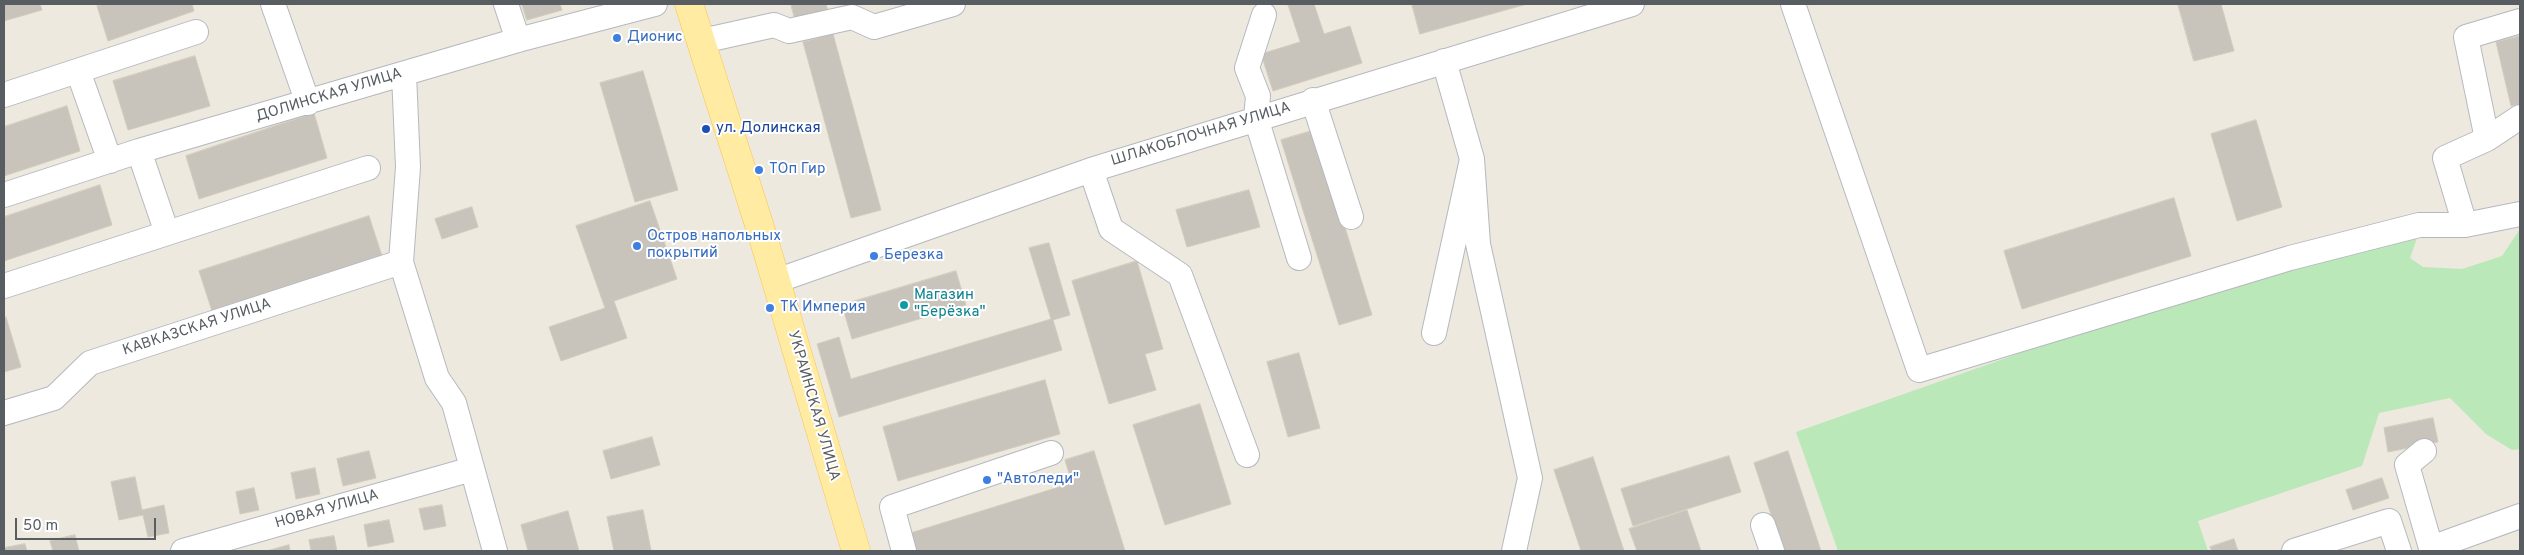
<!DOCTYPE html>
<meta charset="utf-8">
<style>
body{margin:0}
#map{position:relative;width:2524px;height:555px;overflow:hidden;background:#ede9df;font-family:Overpass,sans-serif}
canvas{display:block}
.frame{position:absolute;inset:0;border:5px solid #585d62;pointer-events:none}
.scale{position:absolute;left:15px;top:518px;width:141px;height:22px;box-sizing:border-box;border:2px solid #585d62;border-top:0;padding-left:6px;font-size:15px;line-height:18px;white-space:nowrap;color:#585d62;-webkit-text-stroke:4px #fff;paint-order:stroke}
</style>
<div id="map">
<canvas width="2524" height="555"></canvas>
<div class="frame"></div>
<div class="scale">50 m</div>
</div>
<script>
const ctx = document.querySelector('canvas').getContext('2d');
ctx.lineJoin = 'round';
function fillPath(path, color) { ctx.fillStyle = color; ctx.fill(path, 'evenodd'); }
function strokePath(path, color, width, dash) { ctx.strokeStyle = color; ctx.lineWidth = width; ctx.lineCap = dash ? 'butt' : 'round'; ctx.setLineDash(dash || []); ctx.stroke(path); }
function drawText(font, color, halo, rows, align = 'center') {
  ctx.font = font + ' Overpass,sans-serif'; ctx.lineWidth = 4; ctx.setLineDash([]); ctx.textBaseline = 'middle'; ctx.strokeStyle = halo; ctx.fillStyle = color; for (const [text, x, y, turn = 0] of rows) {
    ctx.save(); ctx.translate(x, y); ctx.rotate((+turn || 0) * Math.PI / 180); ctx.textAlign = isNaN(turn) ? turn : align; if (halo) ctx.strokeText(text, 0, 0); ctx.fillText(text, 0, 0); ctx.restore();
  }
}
fillPath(new Path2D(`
 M2520,229V449L2512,450L2486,434L2450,398L2379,413L2362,466L2198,521L2208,551H1838L1796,432L2097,326L2373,241L2417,238L2410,258L2423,267L2462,269L2502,256Z`), '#bae8b8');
const building = new Path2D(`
 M4,4H40L42,10L4,21Z
 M104,4H192L194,11L108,41L97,6Z
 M522,4H560L562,10L527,20Z
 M791,4H826L829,15L796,23Z
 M1288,4H1314L1324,34L1350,26L1362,63L1273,91L1261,54L1300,42Z
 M1412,4H1527L1420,34Z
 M2178,4H2221L2234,51L2194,61Z
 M833,34L881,210L851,218L803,42Z
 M2520,36V104L2511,106L2496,42Z
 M195,56L210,106L128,130L113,81Z
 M643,71L678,190L635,202L600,83Z
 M67,106L80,151L4,176V127Z
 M314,113L327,158L199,199L186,156Z
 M2256,120L2282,207L2237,221L2211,134Z
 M1315,130L1372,315L1339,325L1281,140Z
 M100,185L112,225L4,261V217Z
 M1249,190L1260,227L1187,247L1176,210Z
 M2174,198L2191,256L2022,309L2004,251Z
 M650,201L677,279L614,301L627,338L561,361L549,327L605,308L576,226Z
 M472,207L478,227L442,239L435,219Z
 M369,216L382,256L212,311L199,271Z
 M1049,243L1070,315L1053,320L1062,350L839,417L817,344L839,337L851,379L1051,319L1029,248Z
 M1137,261L1163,349L1145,354L1156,390L1109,404L1072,281Z
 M956,271L966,305L852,339L842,305Z
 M6,317L21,367L4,372V318Z
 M1299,353L1320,428L1288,437L1267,362Z
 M1045,380L1060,434L898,481L883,427Z
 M1200,404L1231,504L1165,525L1133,425Z
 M2433,418L2438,442L2388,452L2384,428Z
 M652,437L660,465L611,479L603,451Z
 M369,451L376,478L343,486L337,459Z
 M1094,451L1125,551H913L907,534L1072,483L1065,460Z
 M1788,451L1821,551H1783L1754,463Z
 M1729,456L1741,492L1633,526L1621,489Z
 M1593,457L1624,551H1581L1554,470Z
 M315,468L320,494L296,499L291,473Z
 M135,477L142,510L164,505L169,533L148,537L143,515L119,520L111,482Z
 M2382,478L2389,498L2353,510L2346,490Z
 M254,488L259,510L240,514L236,492Z
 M442,505L446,526L424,530L419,509Z
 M643,510L651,550L614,551L607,517Z
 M1687,510L1701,551H1637L1629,529Z
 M568,511L579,551H528L521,525Z
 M389,520L394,542L368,547L364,525Z
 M75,535L79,551H53L50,541Z
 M334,536L337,551H311L309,540Z
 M2234,539L2238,551H2212L2210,547Z
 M25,544L27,551H4V548Z
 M289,545L290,551H267Z`);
fillPath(building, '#c8c4bc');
strokePath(building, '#d2cbbd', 1);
const minor = new Path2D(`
 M273,4L308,103
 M506,4L518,40
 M1793,4L1919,370L2290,258L2419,225H2465L2520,214
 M1264,15L1247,68L1258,96L1256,118L1299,258
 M702,41L774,25L789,31L852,17L874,27L953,4
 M78,71L110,161
 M404,74L408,167L401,262L437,378L454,403L495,551
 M4,95L196,32
 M1313,100L1351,217
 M2487,139L2520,117
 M139,151L167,233
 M1472,159L1478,244L1530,478L1514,551
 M1091,170L1111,229L1180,275L1247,455
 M4,195L139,151L518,40L655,4
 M2465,225L2445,158L2487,139L2466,37L2520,21
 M776,281L1091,170L1632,4
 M4,286L368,168
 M1434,333L1472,159L1444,61
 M4,413L54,398L90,363L401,262
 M2424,451L2407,465L2431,548
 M1763,525L1772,551
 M183,551L472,469
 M904,551L892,507L1051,453
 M2294,551L2389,521L2399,551
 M2432,551L2431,548L2520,516`);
const major = new Path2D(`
 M689,4L763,237L856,551`);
strokePath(minor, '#b5b8be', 26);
strokePath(major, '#fec446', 29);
strokePath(minor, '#fff', 24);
strokePath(major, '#ffeca2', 28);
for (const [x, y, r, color] of [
 [617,38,5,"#3f7fe0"],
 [706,129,5,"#1a4fb4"],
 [759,170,5,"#3f7fe0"],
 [637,246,5,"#3f7fe0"],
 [874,256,5,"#3f7fe0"],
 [904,305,5,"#0f9aa8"],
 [770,308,5,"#3f7fe0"],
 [987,480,5,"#3f7fe0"]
]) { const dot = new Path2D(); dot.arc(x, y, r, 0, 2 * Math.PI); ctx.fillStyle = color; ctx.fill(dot); strokePath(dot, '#fff', 2); }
drawText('15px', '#366cbe', '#fff', [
 ["Дионис",627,38],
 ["ТОп Гир",769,170],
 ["Остров напольных",647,237],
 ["покрытий",647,254],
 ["Березка",884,256],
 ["ТК Империя",780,308],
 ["\"Автоледи\"",997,480]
], 'left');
drawText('15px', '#585d62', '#fff', [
 ["ДОЛИНСКАЯ УЛИЦА",329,96,-17],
 ["ШЛАКОБЛОЧНАЯ УЛИЦА",1201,135,-17],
 ["КАВКАЗСКАЯ УЛИЦА",197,328,-18],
 ["УКРАИНСКАЯ УЛИЦА",813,406,74],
 ["НОВАЯ УЛИЦА",327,510,-16]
]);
drawText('15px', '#164399', '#fff', [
 ["ул. Долинская",716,129]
], 'left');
drawText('15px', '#0d838f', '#fff', [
 ["Магазин",914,296],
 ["\"Берёзка\"",914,313]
], 'left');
</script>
